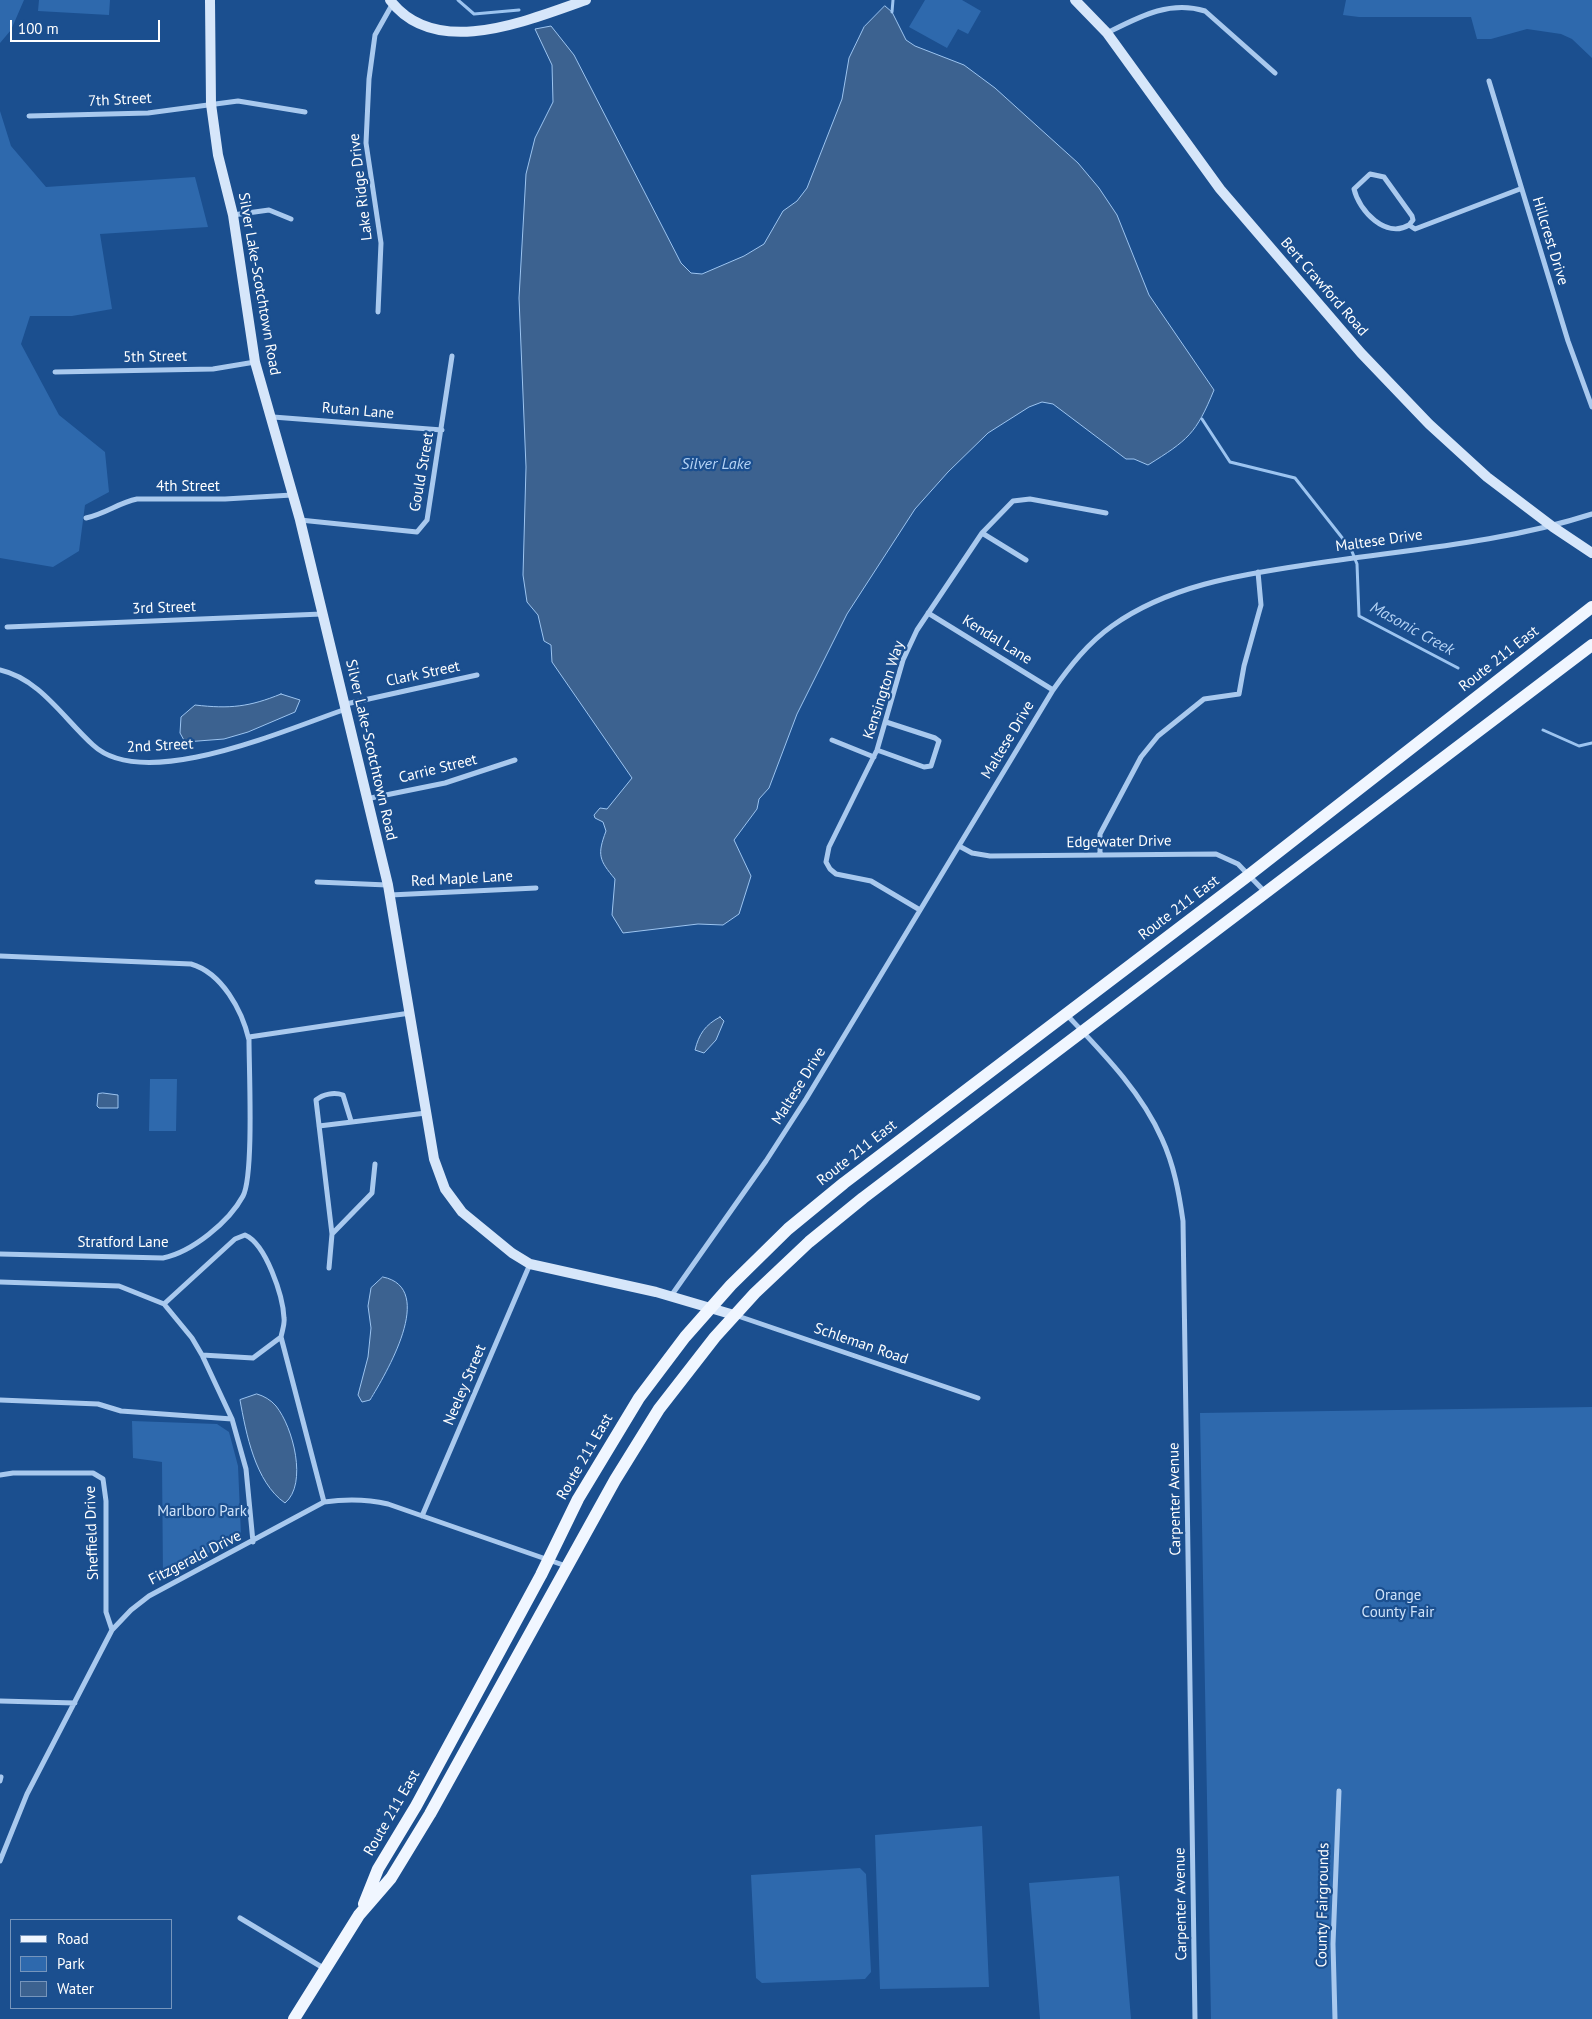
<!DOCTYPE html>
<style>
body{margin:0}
#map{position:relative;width:1592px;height:2019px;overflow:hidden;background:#1b4f8f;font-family:"PT Sans",sans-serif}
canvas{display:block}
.legend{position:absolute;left:10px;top:1919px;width:162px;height:90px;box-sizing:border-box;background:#1b4f8f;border:1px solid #7695bc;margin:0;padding:6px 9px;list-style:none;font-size:15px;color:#fff}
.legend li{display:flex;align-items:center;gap:10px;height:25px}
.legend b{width:25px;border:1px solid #7695bc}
.scale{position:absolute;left:10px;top:20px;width:150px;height:22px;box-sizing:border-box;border:2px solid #fff;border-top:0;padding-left:6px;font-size:15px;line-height:18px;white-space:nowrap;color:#fff;-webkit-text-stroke:4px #1b4f8f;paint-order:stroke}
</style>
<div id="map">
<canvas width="1592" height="2019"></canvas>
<ul class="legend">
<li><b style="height:6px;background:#f0f6ff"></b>Road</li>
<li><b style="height:14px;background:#2e69ad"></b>Park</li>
<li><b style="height:14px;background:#3c6290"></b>Water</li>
</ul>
<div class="scale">100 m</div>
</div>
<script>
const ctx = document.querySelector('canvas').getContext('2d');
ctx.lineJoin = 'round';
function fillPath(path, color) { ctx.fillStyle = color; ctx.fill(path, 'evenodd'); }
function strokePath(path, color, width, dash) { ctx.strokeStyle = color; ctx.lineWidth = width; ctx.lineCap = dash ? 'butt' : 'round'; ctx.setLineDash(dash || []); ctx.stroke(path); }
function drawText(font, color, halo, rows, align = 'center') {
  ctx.font = font + ' "PT Sans",sans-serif'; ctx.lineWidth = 4.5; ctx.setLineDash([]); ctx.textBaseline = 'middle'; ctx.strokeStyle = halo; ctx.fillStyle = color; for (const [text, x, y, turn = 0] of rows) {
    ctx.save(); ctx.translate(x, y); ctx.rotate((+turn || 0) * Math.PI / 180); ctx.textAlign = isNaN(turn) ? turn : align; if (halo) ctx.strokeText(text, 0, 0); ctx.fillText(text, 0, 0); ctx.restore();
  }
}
fillPath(new Path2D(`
 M0,0H24L11,30L0,43Z
 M39,0H110L109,15L38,11Z
 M925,0H962L981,11L968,34L958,29L947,48L909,27Z
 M1346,0H1592V58L1572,39L1561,34L1527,29L1491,39H1477L1471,17H1359L1343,15Z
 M0,111L11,146L46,187L195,177L208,227L100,234L112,309L72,316H30L21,344L59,415L105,452L109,492L85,505L79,551L53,567L0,558Z
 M150,1079H177L176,1131H149Z
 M1592,1407V2019H1211L1200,1413Z
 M132,1421L217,1424L229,1432L238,1466L241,1535L163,1578L162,1462L133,1458Z
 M982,1826L989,1987L880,1989L875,1835Z
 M860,1868L866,1874L871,1972L865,1979L762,1983L756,1978L751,1875Z
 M1119,1876L1131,2019H1040L1029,1883Z`), '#2e69ad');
const water = new Path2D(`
 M885,6L892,12L906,40L915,46L964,65L995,88L1078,163L1099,188L1117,215L1149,295L1214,390C1196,434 1188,440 1148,465L1134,459H1126L1053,404L1042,402L1029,407L988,433L948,472L915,509L847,614L797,714L769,788L759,799L757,809L734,840L751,876L739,914L723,925L698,924L623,933L612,915L615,879C599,860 597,855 606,831L603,822L595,818L594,815L600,808L607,809L632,778L552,662L551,645L544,641L538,615L527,602L523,575L526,467L519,298L526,174L535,138L553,102L552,65L535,29L551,26L574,55L681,263L691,273L702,274L744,256L764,244L783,211L797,201L807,188L842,99L849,58L864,27Z
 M281,694L300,700L295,712L248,732L224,739L185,742L180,733L181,717L195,705C230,709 249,707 281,694Z
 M720,1017L724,1021L716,1040L704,1053L695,1050C699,1034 705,1025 720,1017Z
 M103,1093L118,1095V1108H99L97,1106L98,1094Z
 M383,1277C438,1288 385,1375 370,1400L362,1402L358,1395L368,1357L371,1328L368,1306L371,1288Z
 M257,1394C264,1396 271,1400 276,1406C293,1427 308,1484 285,1503C255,1482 246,1433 240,1400Z`);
fillPath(water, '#3c6290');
strokePath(water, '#9cc4f0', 1);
strokePath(new Path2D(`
 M458,0L474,14L519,10
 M892,12L893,0
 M1202,419L1230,462L1295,478L1351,549L1357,564L1359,616L1458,668
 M1543,730L1579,746L1592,743`), '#9cc4f0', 3);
strokePath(new Path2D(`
 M1107,33C1139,17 1169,0 1205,11L1275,73
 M1489,81L1568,341L1592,407
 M29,116L148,113L238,101L305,112
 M233,215L269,210L291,219
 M1409,225C1386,239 1359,211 1354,189L1370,174L1384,177L1412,216L1413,220L1409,225L1415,229L1520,189
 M378,312L381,243L366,143L369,79L375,35L393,3
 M55,372L213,369L255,362
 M273,417L442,430
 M86,518C107,513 118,503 137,499H225L292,495
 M300,520L417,532L427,520L452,356
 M982,533L1026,560
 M928,613L1053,690
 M7,627L322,614
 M0,670C40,679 64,719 93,745C144,793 287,729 346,709
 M346,704L477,675
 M832,740L874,757
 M877,750L924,767L931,766L939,741L935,738L886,722
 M366,799L445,783L515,760
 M959,846L972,853L990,856L1216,854L1238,864L1264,891
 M1100,853V834L1141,757L1158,736L1204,699L1239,694L1244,666L1261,605L1258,572
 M317,882L387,885
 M390,895L536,888
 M920,910L871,881L836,874L830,869L826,862L829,847L877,750L903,660L917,630L982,533L1013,501L1030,499L1106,513
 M0,956L191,964C222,973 242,1010 249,1040C249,1069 254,1175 243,1196C229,1222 192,1252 163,1258L0,1254
 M1066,1014C1101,1051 1141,1091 1162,1139C1174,1165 1179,1193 1183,1221L1195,2019
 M249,1037L410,1013
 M319,1126L426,1113
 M332,1234L316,1100C323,1094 334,1092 343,1095L351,1121
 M329,1268L332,1234L372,1193L375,1164
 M0,1282L119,1286L164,1304L192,1338L202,1355L232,1419L246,1469L253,1542
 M671,1296L766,1161L806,1099L1053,690C1070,666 1088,643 1112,626C1168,586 1238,575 1305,565C1401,550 1499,544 1592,514
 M164,1304L235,1239L245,1235C266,1244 283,1296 284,1318C285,1324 282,1331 281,1337L253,1358L202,1355
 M735,1315L978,1398
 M281,1337L324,1502
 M0,1400L98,1404L121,1411L232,1419
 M0,1475L13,1473H93L103,1479L106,1501V1612L112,1630
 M422,1516L530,1264
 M0,1701L75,1703
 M0,1781L1,1777
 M0,1861L27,1794L112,1630L131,1610L149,1596L324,1502C347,1499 366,1499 388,1504L566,1566
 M240,1918L325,1969
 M1335,2019L1333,1944L1339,1791`), '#a9c9ee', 5);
strokePath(new Path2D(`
 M210,0L211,104L218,155L233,215L255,362L300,520L388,885L434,1159L445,1189L462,1212L512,1253L530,1264L656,1292L734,1315
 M390,0C436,61 530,19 586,0
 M1075,0L1107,33L1220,189L1361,353L1429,424L1487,477L1553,527L1592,553`), '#d6e6fa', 10);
strokePath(new Path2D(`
 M364,1904L378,1869L416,1806L541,1575L578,1499L639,1398L685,1337L731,1285L788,1229L844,1183L1249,875L1592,607
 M294,2019L359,1915L391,1878L430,1814L615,1480L659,1409L715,1337L755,1293L809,1242L863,1198L1592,645`), '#f0f6ff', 12);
drawText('15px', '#fff', '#1b4f8f', [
 ["7th Street",120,100,-3],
 ["Lake Ridge Drive",361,187,-97],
 ["Hillcrest Drive",1550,241,73],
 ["Silver Lake-Scotchtown Road",259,284,80],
 ["Bert Crawford Road",1324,287,49],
 ["5th Street",155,357,-1],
 ["Rutan Lane",358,411,5],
 ["Gould Street",422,472,-80],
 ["4th Street",188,487],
 ["Maltese Drive",1379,541,-8],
 ["3rd Street",164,608,-2],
 ["Kendal Lane",997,640,32],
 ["Route 211 East",1499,659,-38],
 ["Clark Street",423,674,-12],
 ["Kensington Way",884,690,-72],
 ["Maltese Drive",1008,740,-59],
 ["2nd Street",160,746,-3],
 ["Silver Lake-Scotchtown Road",371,750,77],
 ["Carrie Street",438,769,-14],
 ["Edgewater Drive",1119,842,-1],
 ["Red Maple Lane",462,879,-3],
 ["Route 211 East",1179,908,-37],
 ["Maltese Drive",799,1086,-58],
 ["Route 211 East",857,1153,-38],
 ["Stratford Lane",123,1243],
 ["Schleman Road",861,1344,19],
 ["Neeley Street",465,1385,-67],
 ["Route 211 East",585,1457,-60],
 ["Carpenter Avenue",1175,1499,-91],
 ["Sheffield Drive",92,1533,-92],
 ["Fitzgerald Drive",195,1558,-27],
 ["Route 211 East",392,1813,-60],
 ["Carpenter Avenue",1181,1904,-91],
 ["County Fairgrounds",1323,1905,-89]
]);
drawText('15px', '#cfe3fa', '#1b4f8f', [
 ["Marlboro Park",202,1512],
 ["Orange",1398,1596],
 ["County Fair",1398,1613]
]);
drawText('italic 16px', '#b5d3f5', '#1b4f8f', [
 ["Silver Lake",716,464],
 ["Masonic Creek",1412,629,29]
]);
</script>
